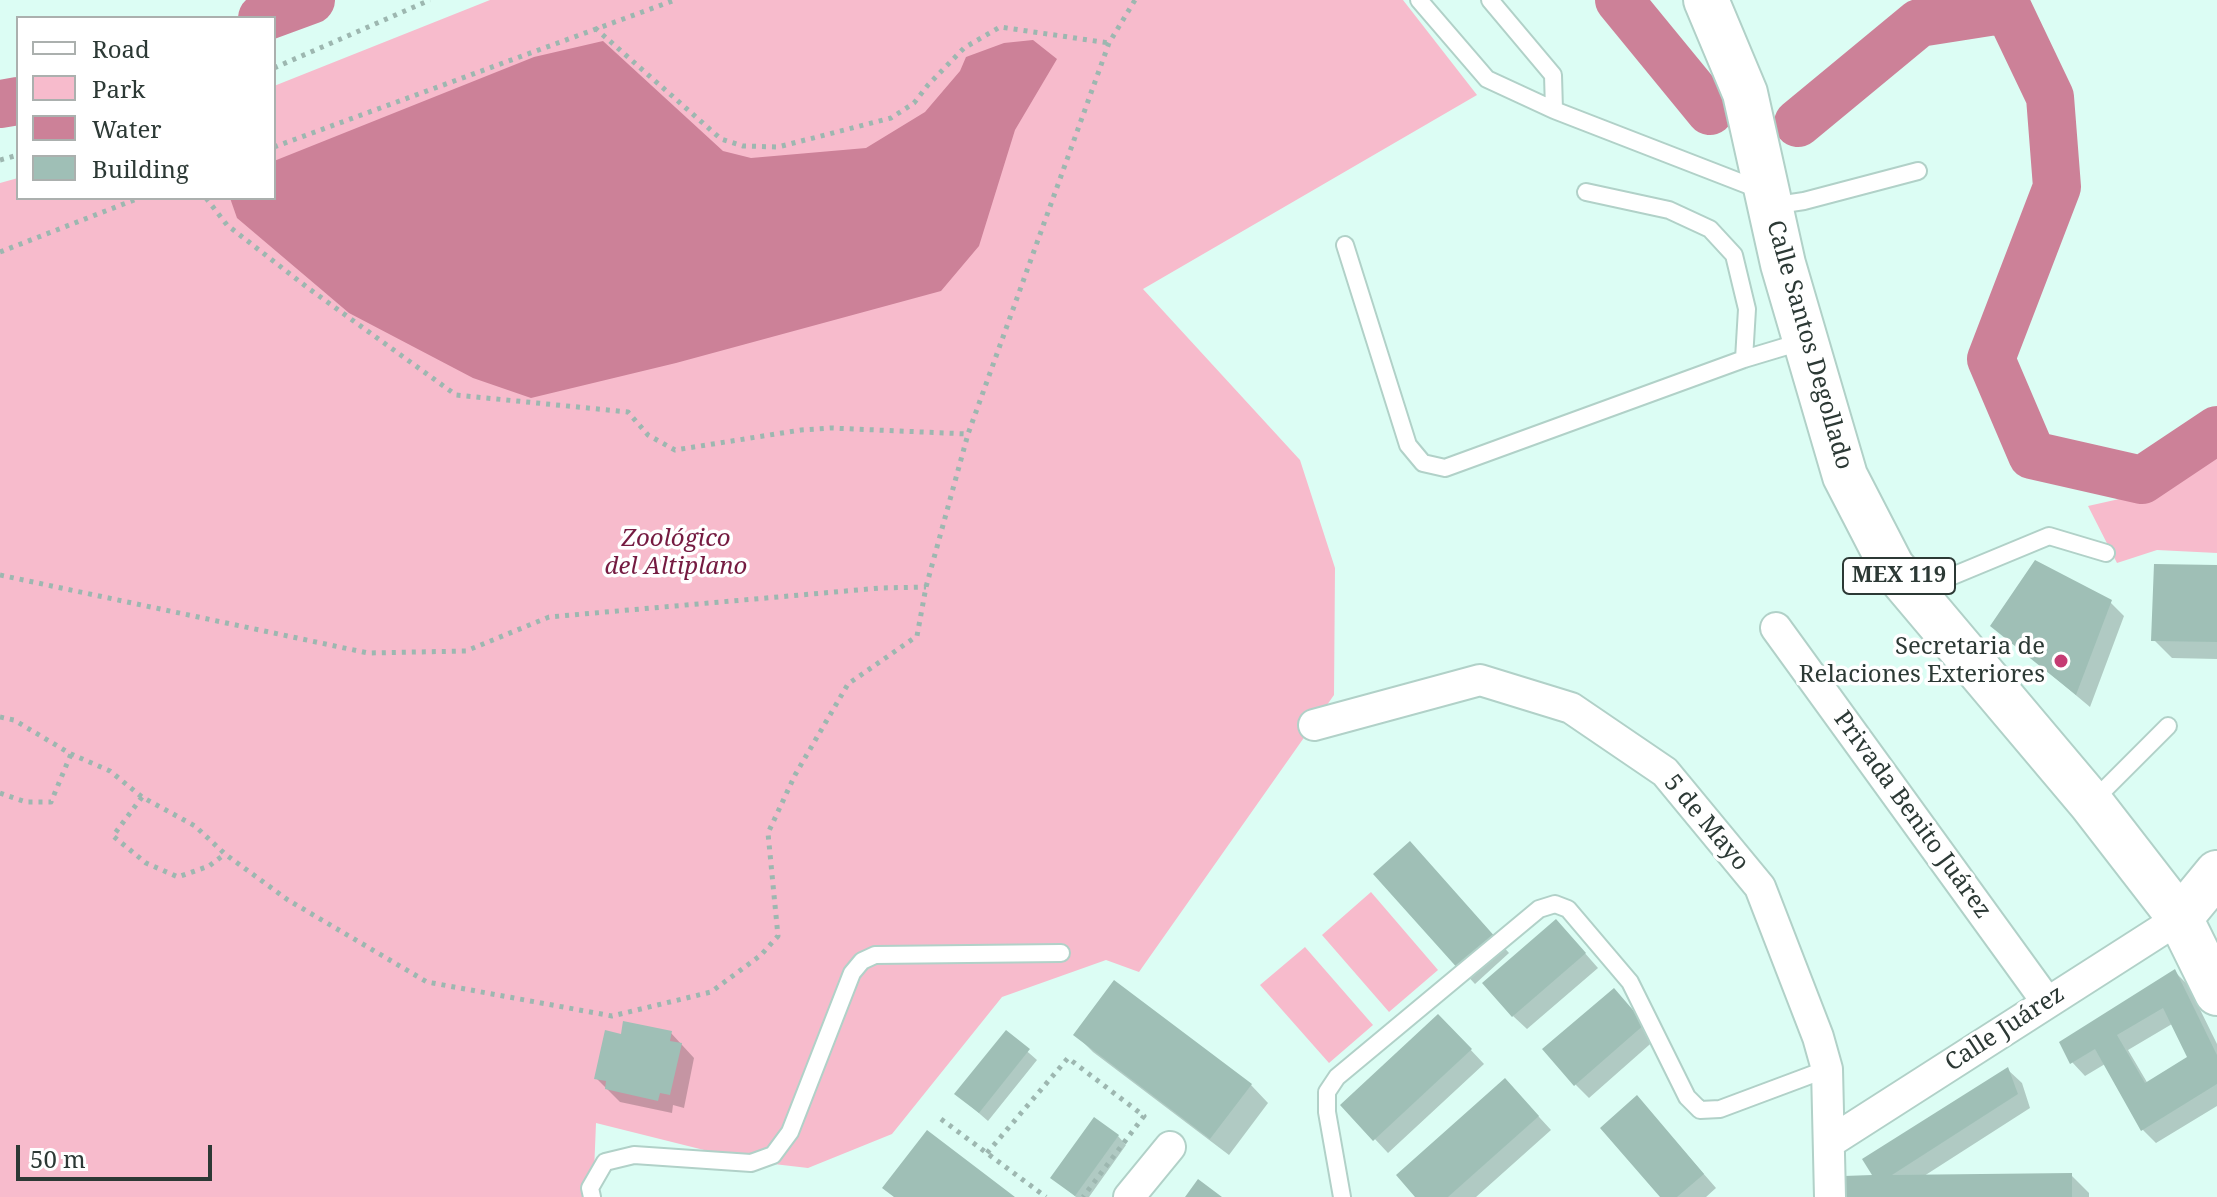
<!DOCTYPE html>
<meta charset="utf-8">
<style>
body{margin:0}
#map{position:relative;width:2217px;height:1197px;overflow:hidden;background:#dcfdf4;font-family:"Noto Serif",serif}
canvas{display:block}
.legend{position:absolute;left:16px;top:16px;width:260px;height:184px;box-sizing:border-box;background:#fff;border:2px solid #abb0ae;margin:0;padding:10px 14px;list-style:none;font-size:24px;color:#2c3935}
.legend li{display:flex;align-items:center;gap:16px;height:40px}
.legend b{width:40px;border:2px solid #abb0ae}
.scale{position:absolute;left:16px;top:1145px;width:196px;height:36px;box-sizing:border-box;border:4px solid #2c3935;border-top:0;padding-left:10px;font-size:24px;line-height:28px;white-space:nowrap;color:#2c3935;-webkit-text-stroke:6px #fff;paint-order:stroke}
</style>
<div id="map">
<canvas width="2217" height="1197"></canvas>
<ul class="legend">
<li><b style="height:10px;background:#fff"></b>Road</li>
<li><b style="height:22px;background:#f7bbcc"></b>Park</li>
<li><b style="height:22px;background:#cc8198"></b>Water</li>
<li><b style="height:22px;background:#9fbfb6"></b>Building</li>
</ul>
<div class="scale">50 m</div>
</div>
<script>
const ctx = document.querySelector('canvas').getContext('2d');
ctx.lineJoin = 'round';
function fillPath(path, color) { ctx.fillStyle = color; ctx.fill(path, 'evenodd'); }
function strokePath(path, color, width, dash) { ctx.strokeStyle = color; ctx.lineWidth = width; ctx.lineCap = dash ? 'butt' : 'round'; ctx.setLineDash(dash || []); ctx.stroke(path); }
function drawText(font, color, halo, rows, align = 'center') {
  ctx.font = font + ' "Noto Serif",serif'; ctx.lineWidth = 7; ctx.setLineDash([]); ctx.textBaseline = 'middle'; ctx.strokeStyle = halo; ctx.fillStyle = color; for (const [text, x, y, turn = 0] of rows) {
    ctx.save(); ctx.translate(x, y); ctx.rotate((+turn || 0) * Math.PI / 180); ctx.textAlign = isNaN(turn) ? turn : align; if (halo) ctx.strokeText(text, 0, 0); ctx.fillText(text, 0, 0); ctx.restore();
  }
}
fillPath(new Path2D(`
 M490,0H1403L1477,95L1143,289L1300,460L1335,568L1334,695L1139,972L1106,960L1002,997L892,1134L808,1168L748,1161L596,1123L593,1197H0V183L18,178V198H274V86Z
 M2217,443V553L2157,550L2117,563L2088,506L2146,493Z
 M1371,892L1438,970L1389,1012L1322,935Z
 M1305,947L1373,1025L1329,1063L1260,985Z`), '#f7bbcc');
fillPath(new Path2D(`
 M1033,40L1057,59L1015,130L979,246L941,291L676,363L531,398L473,378L349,313L237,218L230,198H274V161L534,57L603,41L723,151L751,158L866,148L925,112L960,71L966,57L1004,43Z`), '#cc8198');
fillPath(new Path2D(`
 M2217,567V659L2172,658L2154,640Z
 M2110,602L2124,616L2090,707L1993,626Z
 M1423,857L1509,953L1475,984L1462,970Z
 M1569,935L1598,968L1527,1029L1513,1016Z
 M2175,972L2188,985L2217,1044V1106L2156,1143L2143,1130L2105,1064L2085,1076L2072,1062ZM2172,1024L2189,1058L2148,1084L2128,1050Z
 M1614,990L1657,1038L1589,1098L1575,1084Z
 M1452,1030L1484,1064L1388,1153L1343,1105Z
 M671,1033L694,1058L684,1108L673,1105L672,1113L620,1102L596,1078L622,1036Z
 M1006,1033L1037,1060L988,1121L966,1102Z
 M1075,1034L1251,1085L1268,1103L1229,1155L1093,1052Z
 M2008,1070L2022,1083L2030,1108L1924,1176L2071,1175L2089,1193V1197H1846L1875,1177Z
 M1518,1094L1551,1130L1476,1197H1418Z
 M1650,1112L1716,1188L1706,1197H1662Z
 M1118,1136L1126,1145L1089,1197H1076L1053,1178Z`), '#0003');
strokePath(new Path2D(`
 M1619,0L1710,111
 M262,18L311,0
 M0,104L18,101
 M1798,123L1919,23L2008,9L2050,97L2057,187L1991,359L2032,455L2142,480L2217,430`), '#cc8198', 48);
fillPath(new Path2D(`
 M2035,560L2112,600L2076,695L1990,626Z
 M2154,564L2217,565V642L2151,641Z
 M1410,841L1497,939L1460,971L1373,874Z
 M1556,919L1586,953L1512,1017L1482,983Z
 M2175,969L2217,1055V1084L2141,1131L2095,1049L2070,1064L2059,1042ZM2163,1008L2187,1057L2145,1083L2117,1035Z
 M1114,980L1252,1084L1210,1139L1073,1035Z
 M1614,988L1645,1024L1574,1086L1542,1049Z
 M1438,1014L1472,1049L1373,1141L1340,1105Z
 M623,1021L672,1031L670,1041L682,1043L670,1095L660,1093L658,1101L605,1089L606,1081L594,1079L605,1030L621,1034Z
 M1006,1030L1030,1049L979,1113L954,1094Z
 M2008,1067L2018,1094L1892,1175L2072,1173V1197H1844V1176L1872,1175L1862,1159Z
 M1505,1078L1539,1116L1448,1197H1415L1396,1175Z
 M1637,1095L1704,1174L1677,1197H1660L1600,1128Z
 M1094,1117L1119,1135L1075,1196L1050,1178Z
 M927,1130L1015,1197H894L882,1188Z
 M1198,1179L1222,1197H1185Z`), '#9fbfb6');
const service = new Path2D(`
 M1419,0L1487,79L1554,110L1763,191
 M1490,0L1553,75L1554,110
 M1586,192L1669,210L1710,229L1734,255L1747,309L1744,359
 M1771,206L1804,201L1918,171
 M1345,245L1408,445L1423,463L1445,468L1744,359L1804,341
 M1921,599L1950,577L2049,536L2106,553
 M2093,801L2168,726
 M592,1197L590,1188L605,1162L634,1155L751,1163L773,1155L790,1132L852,973L862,961L875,955L1061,953
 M1342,1197L1327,1112V1092L1337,1077L1539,909L1555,904L1568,909L1630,982L1687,1097L1700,1110L1720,1109L1827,1069`);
const minor = new Path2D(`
 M1776,628L2047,1002
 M1314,725L1480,680L1571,708L1665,772L1760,887L1818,1037L1827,1069L1830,1197
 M1830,1142L2180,918
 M1129,1197L1170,1147`);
const primary = new Path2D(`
 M1706,0L1745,93L1783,264L1845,476L1892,567L2091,803L2180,918L2217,993
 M2180,918L2217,873`);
strokePath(service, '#b1d1c8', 20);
strokePath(minor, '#b1d1c8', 34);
strokePath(primary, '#b1d1c8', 48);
strokePath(new Path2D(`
 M595,28L721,139L743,146L778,147L891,118L914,103L928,85L964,48L1000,27L1109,43
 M274,68L430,0
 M274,147L675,0
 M0,160L18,155
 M206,198L227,225L308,288L456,395L628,412L648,435L675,450L801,430L831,428L968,434
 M0,252L139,198
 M0,575L368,653L466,651L549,617L880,588L926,587
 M0,717L14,720L71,754L110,771L142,797L195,826L225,854L288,900L427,982L612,1016L711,992L761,955L778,936L768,833L795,775L848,684L917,636L926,587L968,434L1109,43L1135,0
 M0,793L26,802H51L71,754
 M142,797L113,836L146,863L178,877L209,866L225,854
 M941,1119L1046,1197
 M987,1153L1068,1058L1144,1116L1083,1197`), '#9db7b0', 5, [4, 6]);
strokePath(service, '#fff', 16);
strokePath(minor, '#fff', 30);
strokePath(primary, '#fff', 44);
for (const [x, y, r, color] of [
 [2061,661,8,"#c53b73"]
]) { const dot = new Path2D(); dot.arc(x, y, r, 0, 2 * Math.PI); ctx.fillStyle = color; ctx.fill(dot); strokePath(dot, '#fff', 3); }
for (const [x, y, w] of [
 [1899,576,112]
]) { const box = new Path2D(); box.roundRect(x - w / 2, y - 18, w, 36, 6); ctx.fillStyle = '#fff'; ctx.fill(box); strokePath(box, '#2c3935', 2); }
drawText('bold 22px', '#2c3935', null, [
 ["MEX 119",1899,576]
]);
drawText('24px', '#2c3935', '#fff', [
 ["Calle Santos Degollado",1809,345,74],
 ["Privada Benito Juárez",1912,815,54],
 ["5 de Mayo",1706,823,50],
 ["Calle Juárez",2005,1029,-33]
]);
drawText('italic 24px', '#751b41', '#fff', [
 ["Zoológico",676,539],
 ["del Altiplano",676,567]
]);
drawText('24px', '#2c3935', '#fff', [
 ["Secretaria de",2045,647],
 ["Relaciones Exteriores",2045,675]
], 'right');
</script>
